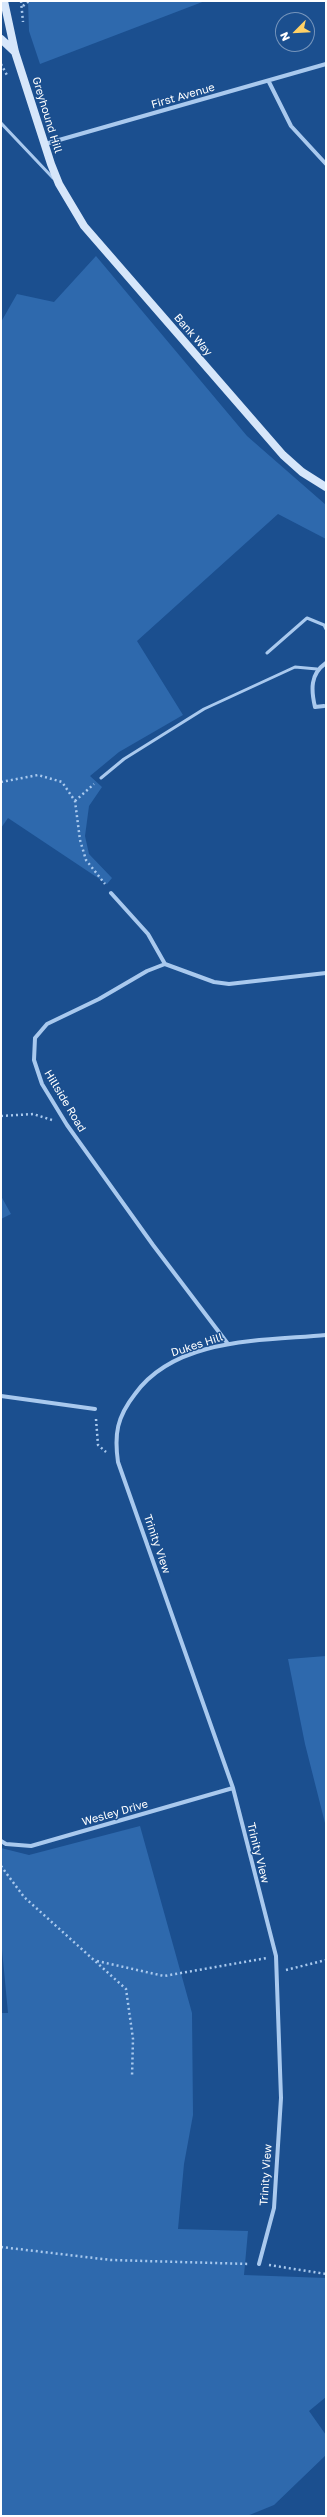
<!DOCTYPE html>
<style>
body{margin:0}
#map{position:relative;width:327px;height:2517px;overflow:hidden;background:#1b4f8f;font-family:"Golos Text",sans-serif}
canvas{display:block}
.frame{position:absolute;inset:0;border:2px solid #fff;pointer-events:none}
.north{position:absolute;left:275px;top:12px;width:40px;height:40px;box-sizing:border-box;background:#1b4f8f;border:1px solid #7695bc;border-radius:50%;rotate:246deg;font-size:11px;font-weight:700;line-height:16px;text-align:center;color:#fff}
.north::after{content:'';display:block;margin:auto;width:14px;height:18px;background:#ffd166;clip-path:polygon(50% 0,100% 100%,50% 72%,0 100%)}
</style>
<div id="map">
<canvas width="327" height="2517"></canvas>
<div class="frame"></div>
<div class="north">N</div>
</div>
<script>
const ctx = document.querySelector('canvas').getContext('2d');
ctx.lineJoin = 'round';
function fillPath(path, color) { ctx.fillStyle = color; ctx.fill(path, 'evenodd'); }
function strokePath(path, color, width, dash) { ctx.strokeStyle = color; ctx.lineWidth = width; ctx.lineCap = dash ? 'butt' : 'round'; ctx.setLineDash(dash || []); ctx.stroke(path); }
function drawText(font, color, halo, rows, align = 'center') {
  ctx.font = font + ' "Golos Text",sans-serif'; ctx.lineWidth = 3; ctx.setLineDash([]); ctx.textBaseline = 'middle'; ctx.strokeStyle = halo; ctx.fillStyle = color; for (const [text, x, y, turn = 0] of rows) {
    ctx.save(); ctx.translate(x, y); ctx.rotate((+turn || 0) * Math.PI / 180); ctx.textAlign = isNaN(turn) ? turn : align; if (halo) ctx.strokeText(text, 0, 0); ctx.fillText(text, 0, 0); ctx.restore();
  }
}
fillPath(new Path2D(`
 M28,1H205L40,64L29,31Z
 M96,256L247,436L326,505V539L278,514L137,641L183,715L119,752L90,776L102,787L89,806L85,836L89,854L112,878L107,884L8,818L1,828V322L17,294L54,302Z
 M1,1196L11,1214L1,1219Z
 M326,1656V1827L305,1744L288,1659Z
 M140,1826L192,2013L193,2115L184,2164L178,2229L248,2231L244,2275L326,2278V2397L309,2411L326,2435V2455L274,2505L247,2516H1V2013H8L1,1939V1848L29,1855Z`), '#2e69ad');
strokePath(new Path2D(`
 M21,1L23,22
 M23,6L29,1
 M1,64L8,77
 M1,782L38,775L62,782L75,801L80,840L86,860L105,884
 M75,801L94,784
 M1,1116L33,1114L52,1120
 M96,1419L98,1445L106,1452
 M1,1866L24,1897L126,1989L133,2039L132,2077
 M97,1961L164,1976L267,1958
 M286,1970L326,1960
 M1,2247L111,2260L250,2264
 M269,2265L326,2274`), '#a9c9ee', 2.5, [2, 3]);
strokePath(new Path2D(`
 M1,123L53,178
 M267,653L307,618L324,625L326,629
 M101,778L124,759L204,709L295,667L317,669`), '#a9c9ee', 3);
strokePath(new Path2D(`
 M269,82L291,126L326,164
 M45,144L326,64
 M324,706L315,707C311,690 310,674 326,663
 M111,893L148,934L165,964
 M228,1344L153,1245L67,1125L42,1084L34,1060L35,1038L47,1024L99,999L147,971L165,964L214,982L229,984L326,973
 M1,1396L95,1409
 M1,1841L6,1844L31,1846L233,1788
 M259,2264L274,2208L281,2098L276,1956L233,1788L118,1462C114,1434 117,1417 135,1394C176,1337 263,1341 326,1335`), '#a9c9ee', 4);
strokePath(new Path2D(`
 M4,1L15,52L51,164L59,184L84,226L283,455L302,472L326,487
 M1,39L15,52`), '#d6e6fa', 8);
drawText('11px', '#fff', '#1b4f8f', [
 ["First Avenue",183,96,-16],
 ["Greyhound Hill",47,115,73],
 ["Bank Way",193,335,49],
 ["Hillside Road",65,1101,59],
 ["Dukes Hill",197,1345,-18],
 ["Trinity View",157,1544,71],
 ["Wesley Drive",115,1813,-16],
 ["Trinity View",258,1853,76],
 ["Trinity View",266,2175,-86]
]);
</script>
